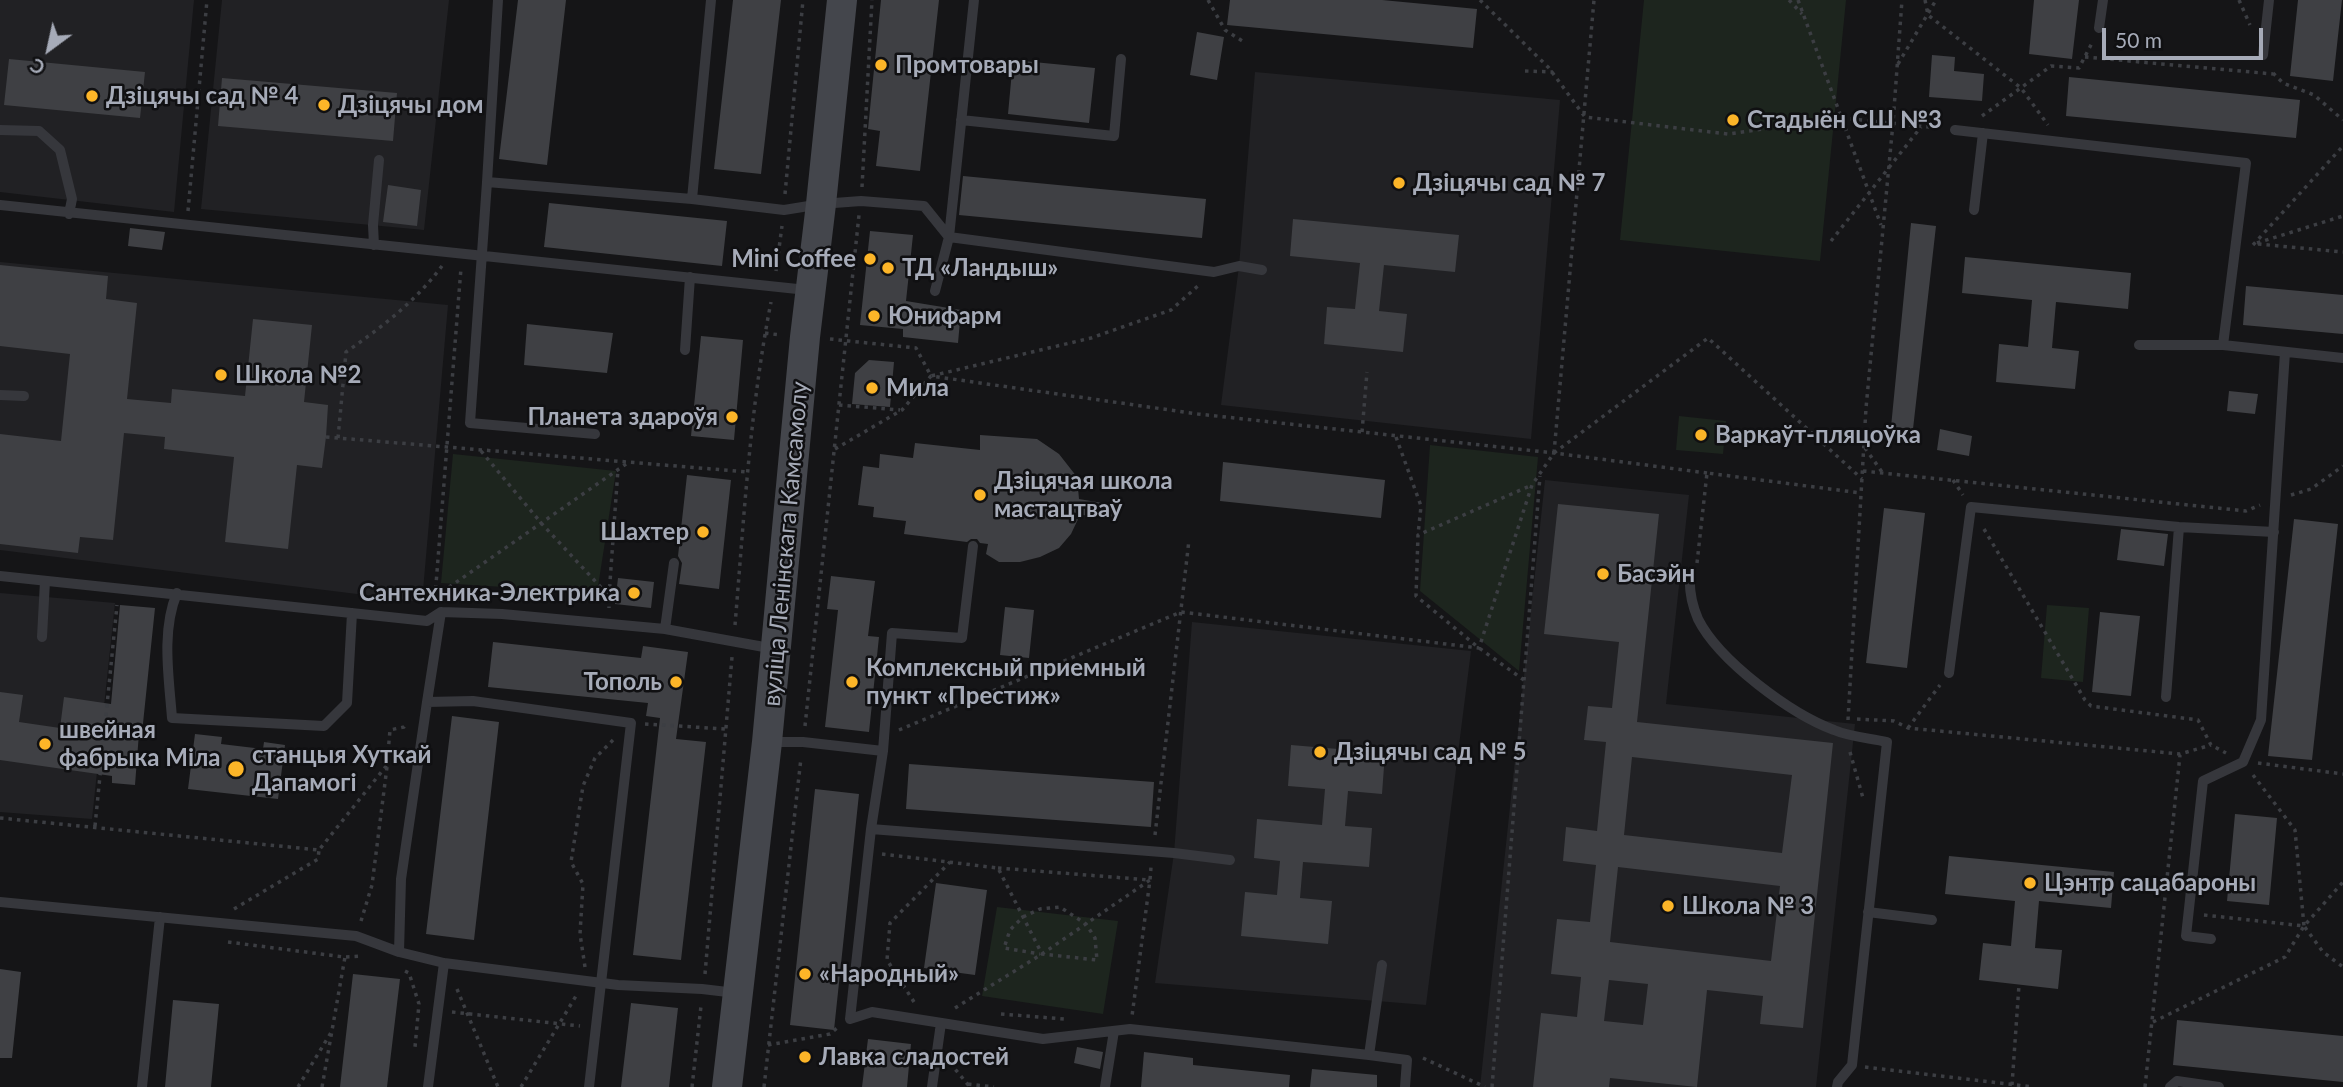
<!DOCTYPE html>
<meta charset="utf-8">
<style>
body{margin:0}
#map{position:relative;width:2343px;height:1087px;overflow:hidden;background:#151517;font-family:Lato,sans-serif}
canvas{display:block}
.north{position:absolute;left:14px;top:14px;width:70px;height:70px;-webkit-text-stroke:5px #101012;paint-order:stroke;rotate:213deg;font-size:19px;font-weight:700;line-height:28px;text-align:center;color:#a6abb8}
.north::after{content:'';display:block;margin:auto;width:24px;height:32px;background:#a6abb8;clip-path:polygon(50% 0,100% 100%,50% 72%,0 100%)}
.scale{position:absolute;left:2102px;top:28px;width:161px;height:32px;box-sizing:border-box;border:4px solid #a6abb8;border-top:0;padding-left:9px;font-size:21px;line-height:24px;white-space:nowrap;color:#a6abb8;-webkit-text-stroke:5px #101012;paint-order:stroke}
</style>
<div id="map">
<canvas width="2343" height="1087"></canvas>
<div class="north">С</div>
<div class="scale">50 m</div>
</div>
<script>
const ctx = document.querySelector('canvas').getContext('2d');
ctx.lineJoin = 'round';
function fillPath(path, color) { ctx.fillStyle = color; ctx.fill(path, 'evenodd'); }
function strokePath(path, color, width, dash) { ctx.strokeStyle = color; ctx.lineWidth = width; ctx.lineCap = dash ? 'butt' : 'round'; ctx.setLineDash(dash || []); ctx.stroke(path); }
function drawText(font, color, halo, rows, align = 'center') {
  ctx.font = font + ' Lato,sans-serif'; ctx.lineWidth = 5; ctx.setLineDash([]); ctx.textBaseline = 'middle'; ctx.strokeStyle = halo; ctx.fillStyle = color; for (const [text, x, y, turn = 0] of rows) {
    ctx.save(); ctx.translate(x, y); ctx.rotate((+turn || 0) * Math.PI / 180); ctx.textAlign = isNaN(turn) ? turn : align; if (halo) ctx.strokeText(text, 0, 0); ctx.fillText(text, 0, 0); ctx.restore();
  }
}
fillPath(new Path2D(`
 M0,0H194L174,212L0,192Z
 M222,0H449L424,230L201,209Z
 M1255,72L1560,100L1531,439L1221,405L1239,266Z
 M0,262L448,305L422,602L0,550Z
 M1545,480L1689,495L1666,704L1855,724L1816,1087H1480Z
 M0,593L115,603L92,819L0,812Z
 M1192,622L1471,651L1426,1005L1155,983L1174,853Z`), '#212124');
fillPath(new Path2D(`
 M1644,0H1846L1820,261L1620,240Z
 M1679,416L1726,421L1723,454L1676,450Z
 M1430,445L1538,457L1519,671L1420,591Z
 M453,454L616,471L597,593L441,583Z
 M2047,605L2089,608L2083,682L2041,678Z
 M997,907L1118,921L1103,1014L982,996Z`), '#1d251e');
fillPath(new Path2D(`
 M518,0H566L547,165L499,159Z
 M733,0H781L761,174L714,169Z
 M881,0H939L920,171L876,166L880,131L868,129Z
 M1230,0H1382L1477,9L1473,48L1227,25Z
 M2034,0H2079L2072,59L2029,54Z
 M2298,0H2342L2333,81L2290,76Z
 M1197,32L1224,37L1217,80L1190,75Z
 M1932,55L1955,57L1954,71L1984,74L1982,101L1929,97Z
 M9,59L145,72L140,118L4,105Z
 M1013,60L1095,68L1089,123L1008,114Z
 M2069,77L2300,100L2296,138L2066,116Z
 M222,78L397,93L393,141L218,126Z
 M963,176L1206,199L1202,238L959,215Z
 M388,185L421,190L417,226L383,222Z
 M549,203L727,221L722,266L544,247Z
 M1293,219L1459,235L1455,272L1384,265L1379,311L1407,314L1403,352L1324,344L1327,307L1355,309L1360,263L1290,256Z
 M1911,223L1936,226L1913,429L1891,427Z
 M130,228L165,232L162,250L128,246Z
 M870,231L913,235L906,301L961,310L958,343L903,337V329L860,325Z
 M1965,257L2131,273L2128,309L2056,302L2052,348L2079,351L2075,389L1996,382L1999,344L2028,347L2032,300L1962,293Z
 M0,265L108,276L106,299L137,303L127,399L171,403L172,389L245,396L253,319L312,325L304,402L328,405L326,437L322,468L297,465L288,549L225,542L234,457L164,449L165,437L124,433L113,540L80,537L78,553L0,544V434L61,441L70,354L0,346Z
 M2246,286L2343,295V334L2243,325Z
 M527,324L613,333L607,373L524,365Z
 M701,336L743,340L734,440L691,436Z
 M869,360L894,362L890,407L852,404L855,373Z
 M2229,391L2258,394L2255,414L2227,411Z
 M1940,429L1972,436L1969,456L1937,450Z
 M980,435L1037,439L1059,454L1077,477L1079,499L1120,506L1119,517L1080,515L1071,534L1059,548L1040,557L1020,562H999L986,554L988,544L980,543L977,539H971L967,542L904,534L906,521L873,517L874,507L858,505L863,466L879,468L880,454L913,458L915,443L980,450Z
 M1223,462L1385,480L1381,518L1220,501Z
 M687,475L731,480L719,589L679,584L682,563L678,556Z
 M1558,504L1659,514L1637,722L1833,743L1803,1028L1760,1024L1763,996L1707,990L1697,1087L1610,1078L1609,1087H1533L1541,1013L1577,1017L1581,977L1551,974L1557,919L1590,922L1596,865L1563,861L1566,827L1597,831L1606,742L1584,740L1588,706L1612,708L1619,642L1544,634ZM1632,757L1792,775L1782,853L1624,835ZM1618,867L1780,886L1771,961L1610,942ZM1609,980L1648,984L1643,1025L1604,1021Z
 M1884,508L1925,513L1907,668L1866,663Z
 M2294,519L2338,524L2312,760L2268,756Z
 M2121,529L2168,534L2164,566L2117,560Z
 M831,576L875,581L868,636L879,637L869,732L825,727L838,610L827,609Z
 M618,578L654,582L651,608L615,604Z
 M120,605L155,608L142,733H139L135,785L112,783V776L0,760V692L23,695L19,722L60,728L64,697L111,704Z
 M1005,607L1034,610L1029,658L1000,655Z
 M2100,612L2140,616L2131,696L2092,692Z
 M493,642L641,658L643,646L688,652L676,739L706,742L681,960L633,955L660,718L646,716L648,703L488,687Z
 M452,716L499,722L474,940L426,934Z
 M195,734L222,737L221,744L263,749L264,742L285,745L278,799L188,789Z
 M1291,745L1385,753L1382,794L1348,791L1345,826L1372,828L1369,867L1303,862L1300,898L1332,901L1328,944L1241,936L1245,892L1277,895L1280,861L1254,858L1257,819L1322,825L1325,789L1288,786Z
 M909,764L1154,782L1151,827L906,809Z
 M815,789L859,794L834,1030L790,1025Z
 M2235,814L2277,818L2269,905L2227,901Z
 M1949,856L2114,872L2111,908L2039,901L2035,948L2062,950L2058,989L1979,980L1983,943L2011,946L2015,901L1945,894Z
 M936,883L987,890L975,975L924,968Z
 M0,969L21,972L12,1058H0Z
 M353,974L400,979L387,1087H340Z
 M173,1000L219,1004L211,1087H165Z
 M631,1003L678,1008L669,1087H621Z
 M2177,1020L2343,1036V1082L2173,1065Z
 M868,1039L911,1044L907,1087H862Z
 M1077,1047L1103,1052L1100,1069L1074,1063Z
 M1144,1052L1193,1058V1065L1290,1075L1289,1087H1141Z
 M1312,1069L1377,1075V1087H1310Z`), '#3f4044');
strokePath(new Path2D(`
 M1208,0L1225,30L1244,42
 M1480,0L1549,68L1585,117L1728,134L1842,118L1939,128
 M1789,0L1802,14
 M1798,0L1881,225
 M1925,0L1928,15L2021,88L2048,125
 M2239,0L2250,25
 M2085,57L2273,74
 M1898,64L1936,0
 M1525,71L1553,72
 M2273,73L2283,83L2314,95L2343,120
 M1982,116L2051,66L2079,68L2093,41
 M862,187L872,0
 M785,194L803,0
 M188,211L207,0
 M1831,241L1921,127
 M2257,243L2343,216
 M2258,244L2343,252
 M2253,245L2343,146
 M776,271L782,226
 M765,333L780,335
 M830,339L916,348L931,376L1091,338L1171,310L1199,285
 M839,405L900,410
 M1362,432L1367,372
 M326,437L748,472
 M1396,437L1421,506L1418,535
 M338,438L346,352C382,327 415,302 442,266
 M1865,448L1882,472
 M835,449L902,410L931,376L1198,414L1554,453L1707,473
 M481,451L542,524L609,596V608
 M1554,453L1594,0
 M1863,471L2246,511L2260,505
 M1953,480L1963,495
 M2291,495L2311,489L2343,466
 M1984,529L2085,700L2091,706L2198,720L2211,745L2226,753
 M1697,563L1707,473L1861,493
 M609,596L618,469
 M435,597L626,464
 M435,597L461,268
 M735,625C744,518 750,408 771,302
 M1524,680L1479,648L1416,596L1418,535L1532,485
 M1857,719L1894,721L1908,728L2180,754L2211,745
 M1848,720L1866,408L1893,123L1902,0
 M645,724L726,729
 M805,726L859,215
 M1908,728L1940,685
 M899,730L1181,612L1479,648L1532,485L1554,453L1708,338L1862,479
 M1850,752L1863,798
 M2258,763L2343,774
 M2253,775L2295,830L2304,926
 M0,818L319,850L387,765L390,730L404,727L407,723
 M95,826L117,605
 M1155,835L1189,540
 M882,854L998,868L1042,954L1097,960L1095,938L1086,924L1060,907L1040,909L1023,917L1010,930L1004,948L1040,954
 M998,868L1150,880L1151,867
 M234,909L318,859L319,850
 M2204,915L2304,926L2323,952L2343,967
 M361,921L372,885L387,767
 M228,942L344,957L363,956
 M585,967L580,934L583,884L571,862L583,786L595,758L613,740
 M405,971L409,973L419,1004L415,1047
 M705,974L732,657
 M457,989L498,1087
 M914,1002L887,960L890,923L950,862
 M955,1008L1042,954L1150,880L1132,1016
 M452,1012L580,1026
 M1001,1014L1064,1019
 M2153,1022L2285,957L2304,926L2343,882
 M768,1045L830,1034L837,1028
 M1423,1058L1485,1087
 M950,1063L970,1087
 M1865,1067L2033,1087
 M968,1084L994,1087
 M2012,1085L2019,985
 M298,1087L332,1031
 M322,1087L345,957
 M521,1087L576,996
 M692,1087L701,1006
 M764,1087L801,758
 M1492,1087L1540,476
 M2145,1087L2180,755`), '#3c3e43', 3.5, [3.5, 5]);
strokePath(new Path2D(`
 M2099,28L2103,0
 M2263,55L2269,0
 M961,120L1114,136L1121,59
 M0,130L39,131L60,150L72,199L69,214
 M1955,130L2246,163L2223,345
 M487,182L498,0
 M692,199L711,0
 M0,205L807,290
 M1974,210L1983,133
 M374,245L373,225L379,160
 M935,291L949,237L974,0
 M2139,345H2223L2343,358
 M685,350L690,277
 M0,395L24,396
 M595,434L470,423L487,182L692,199L784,210L821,204L861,201L924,206L949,237L1214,272L1239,266L1262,270
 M973,546L962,638L892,633L883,751L871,829L850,1019L872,1012L1043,1039L1130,1029L1369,1055L1407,1060L1405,1087
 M0,576L427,621L441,612L427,702
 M1690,577C1689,592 1692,605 1698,619C1719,661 1791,714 1834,730C1850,737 1870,738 1887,742L1852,1065L1838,1082L1837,1087
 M177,593C161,631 169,678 172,718L324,726L347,703L352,613
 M441,612L502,614L665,629L775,649
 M665,629L674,563
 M42,637L45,581
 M1949,673L1971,507L2179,527L2274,532
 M2166,697L2179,527
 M770,742H803L883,751
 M871,829L1174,853L1230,860
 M0,902L356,936L399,952L444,963L618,985L702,989L736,993
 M1868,912L1932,920
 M2211,939L2186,936L2203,781L2243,762L2261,720L2285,352
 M399,952L401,879L427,702L473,701L631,723L589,1087
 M1369,1055L1382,965
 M142,1087L160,917
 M428,1087L444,963
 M932,1087L941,1023
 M1105,1087L1114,1031
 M2170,1087L2177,1081L2219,1087`), '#36373c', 10);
strokePath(new Path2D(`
 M727,1087L767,742L805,337L821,204L842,0`), '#44464c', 30);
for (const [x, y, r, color] of [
 [881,65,7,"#fcb528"],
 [92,96,7,"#fcb528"],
 [324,105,7,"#fcb528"],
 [1733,120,7,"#fcb528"],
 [1399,183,7,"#fcb528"],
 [870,259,7,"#fcb528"],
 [888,268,7,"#fcb528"],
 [874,316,7,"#fcb528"],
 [221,375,7,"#fcb528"],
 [872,388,7,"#fcb528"],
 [732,417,7,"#fcb528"],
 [1701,435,7,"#fcb528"],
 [980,495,7,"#fcb528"],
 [703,532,7,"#fcb528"],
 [1603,574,7,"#fcb528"],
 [634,593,7,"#fcb528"],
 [676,682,7,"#fcb528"],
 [852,682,7,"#fcb528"],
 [45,744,7,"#fcb528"],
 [1320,752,7,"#fcb528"],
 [236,769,9,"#fcb528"],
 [2030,883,7,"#fcb528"],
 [1668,906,7,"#fcb528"],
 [805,974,7,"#fcb528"],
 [805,1057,7,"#fcb528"]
]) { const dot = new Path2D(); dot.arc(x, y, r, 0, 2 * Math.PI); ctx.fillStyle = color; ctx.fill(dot); strokePath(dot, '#101012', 2.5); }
drawText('bold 24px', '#a6abb8', '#101012', [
 ["Промтовары",895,65],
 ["Дзіцячы сад № 4",106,96],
 ["Дзіцячы дом",338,105],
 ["Стадыён СШ №3",1747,120],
 ["Дзіцячы сад № 7",1413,183],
 ["Mini Coffee",856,259,"right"],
 ["ТД «Ландыш»",902,268],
 ["Юнифарм",888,316],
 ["Школа №2",235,375],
 ["Мила",886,388],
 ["Планета здароўя",718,417,"right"],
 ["Варкаўт-пляцоўка",1715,435],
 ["Дзіцячая школа",994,481],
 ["мастацтваў",994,509],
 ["Шахтер",689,532,"right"],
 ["Басэйн",1617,574],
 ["Сантехника-Электрика",620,593,"right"],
 ["Комплексный приемный",866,668],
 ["пункт «Престиж»",866,696],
 ["Тополь",662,682,"right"],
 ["швейная",59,730],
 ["фабрыка Міла",59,758],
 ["Дзіцячы сад № 5",1334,752],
 ["станцыя Хуткай",252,755],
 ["Дапамогі",252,783],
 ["Цэнтр сацабароны",2044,883],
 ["Школа № 3",1682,906],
 ["«Народный»",819,974],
 ["Лавка сладостей",819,1057]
], 'left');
drawText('24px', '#a6abb8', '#101012', [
 ["вуліца Ленінскага Камсамолу",786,544,-85]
]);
</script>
